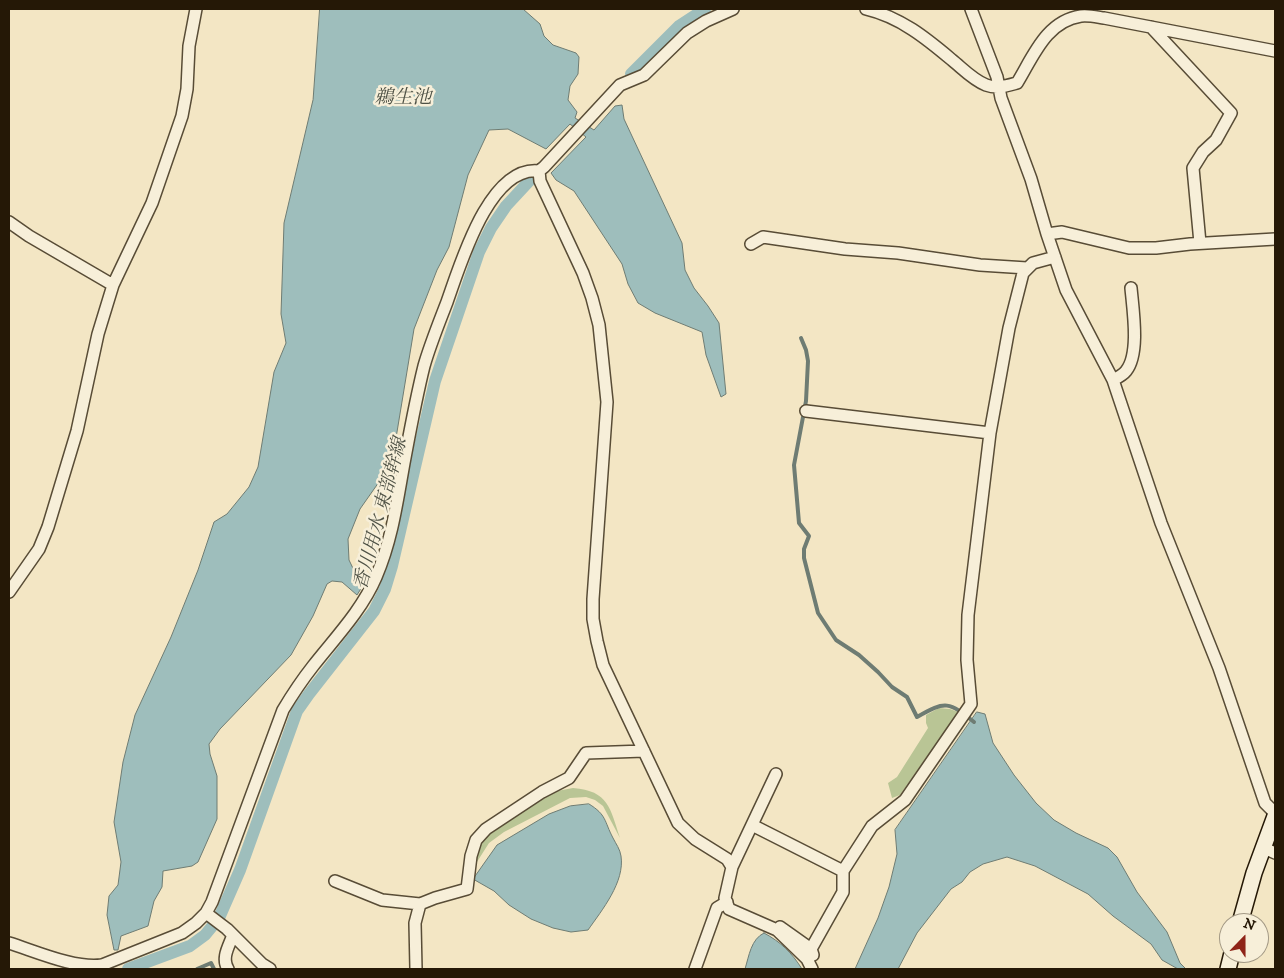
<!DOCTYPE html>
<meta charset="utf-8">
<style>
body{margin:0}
#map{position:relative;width:1284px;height:978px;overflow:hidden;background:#f3e6c4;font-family:"IM FELL DW Pica",serif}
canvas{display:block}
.frame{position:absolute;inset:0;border:10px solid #251806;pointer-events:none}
.north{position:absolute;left:1219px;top:913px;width:50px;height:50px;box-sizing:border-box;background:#f7efd9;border:1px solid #a39985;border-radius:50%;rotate:22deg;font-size:14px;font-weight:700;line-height:20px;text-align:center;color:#251806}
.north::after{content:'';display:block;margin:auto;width:18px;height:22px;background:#8f2418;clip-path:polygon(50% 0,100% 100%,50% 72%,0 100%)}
</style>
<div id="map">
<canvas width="1284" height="978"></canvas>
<div class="frame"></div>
<div class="north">N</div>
</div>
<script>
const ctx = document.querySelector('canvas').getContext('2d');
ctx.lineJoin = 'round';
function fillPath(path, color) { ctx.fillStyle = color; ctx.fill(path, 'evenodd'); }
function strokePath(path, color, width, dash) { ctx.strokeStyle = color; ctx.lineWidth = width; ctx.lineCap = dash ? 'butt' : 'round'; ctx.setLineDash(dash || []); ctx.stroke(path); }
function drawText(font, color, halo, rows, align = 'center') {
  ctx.font = font + ' "IM FELL DW Pica","Noto Serif JP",serif'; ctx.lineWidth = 5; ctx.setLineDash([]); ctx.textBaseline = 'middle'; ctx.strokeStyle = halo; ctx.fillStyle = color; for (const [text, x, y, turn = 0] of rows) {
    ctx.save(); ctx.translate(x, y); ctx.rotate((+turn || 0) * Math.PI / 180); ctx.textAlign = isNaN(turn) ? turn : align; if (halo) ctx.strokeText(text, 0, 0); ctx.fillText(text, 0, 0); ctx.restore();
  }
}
fillPath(new Path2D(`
 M939,708L950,709L958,712L900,795L892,798L888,783L897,777L928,728L926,723V715Z
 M573,788C609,791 610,808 620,838L603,806L595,800L586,797L570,798L504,832L489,843L475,865L478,850L488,834L552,792Z`), '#b9c595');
const water = new Path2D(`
 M320,9H523L540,24L544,36L553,45L576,53L579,57L578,74L570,86L568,100L577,112L575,118L594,130L615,106L622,105L624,119L682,243L685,270L694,288L708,306L719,323L726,394L721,397L706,355L702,332L655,313L638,303L628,284L622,264L574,191L556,180L551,173L586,137L570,124L546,149L508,129L489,130L468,175L449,247L437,270L414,329L396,438L386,472L360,509L348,539L349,560L362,587L357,595L342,582L332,581L327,584L313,616L291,655L220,729L209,744L210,754L217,776V819L198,862L192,866L163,871L162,887L154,901L148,926L121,936L118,950H114L107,915L109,896L118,885L121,862L114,822L123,762L135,715L171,637L198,570L214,522L227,514L249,487L258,467L274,372L286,343L281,314L284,223L313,100Z
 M977,712L985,714L993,743L1014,775L1036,803L1054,820L1076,833L1108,848L1117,857L1137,892L1167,932L1180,963L1186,969H1178L1162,960L1151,944L1113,916L1088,894L1035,866L1007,857L983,864L970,872L962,882L951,889L917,933L898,969H855L878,918L889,887L897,854L895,830Z
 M589,804C607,815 604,821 613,838C616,844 620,849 621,856C625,882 602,910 588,930L571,932L553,928L531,919L509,905L494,891L473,879L497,845L549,814L570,806Z
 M764,933C781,942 792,953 802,969H745C749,956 751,939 764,933Z`);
fillPath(water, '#9ebebc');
strokePath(water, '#6e7c73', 1);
strokePath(new Path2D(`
 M801,338L806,350L808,361L806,401L794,465L799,523L809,536L804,549V558L818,613L836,640L859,655L878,672L892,687L907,697L917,717C946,700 949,702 974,722
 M197,969L211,963L214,969`), '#6e7c73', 4);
strokePath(new Path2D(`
 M631,74L679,26L705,9
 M128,969L190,946L205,935L219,918L240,870L297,711L309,694L374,611L385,589L392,566L435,381L479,252L491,228L506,206L532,178`), '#9ebebc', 12);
const minor = new Path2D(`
 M866,9C900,17 926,38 952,60C962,68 973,80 986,85C997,89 1006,86 1017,83C1033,57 1046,21 1081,16C1088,15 1097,17 1104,18L1275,51
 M971,9L997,77L1001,98L1031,179L1047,234
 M1151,27L1231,113L1216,140L1203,152L1193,168L1200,243
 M539,171L540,181L583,273L592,298L599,325L607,402L593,599V619L597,641L603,665L678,823L695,839L727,859L732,867L725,898L729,909L777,930L807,959L812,969
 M9,222L29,236L113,285
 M1275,239L1190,244L1156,248H1129L1062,232L1047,234L1066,290L1113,380L1161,523L1219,668L1265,803L1275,813
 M751,244L763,237L845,249L898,253L980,265L1027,268
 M1113,380C1117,378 1123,375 1126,371C1140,354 1133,310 1131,288
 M806,411L990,433
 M9,592L39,549L48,527L77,431L98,334L113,285L152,203L182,116L187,89L189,46L196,9
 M752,825L843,871V892L811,949
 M1264,848L1275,853
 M732,867L776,774
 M843,871L872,826L905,800L971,704L967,660L968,615L990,433L1009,328L1023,273L1033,263L1055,257
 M335,881L382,900L420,904
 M206,913L227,929L262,964L270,969
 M780,927L811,949L813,955
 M9,943C35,951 75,969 102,965L182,933L196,923L206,913L212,902L283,710C292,695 302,680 313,666C335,638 362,610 376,577C392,540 397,502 404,463C410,431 416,398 424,366C430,345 439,323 447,302C460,266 489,165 539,171L544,167L620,85L644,75L687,33L706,21L733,9
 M228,969C221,958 229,946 233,935
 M416,969L415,923L420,904L435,898L467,889L471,856L476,840L486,829L542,792L569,778L586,753L644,751
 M695,969L717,908L727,902`);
const secondary = new Path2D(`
 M1240,923L1254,873L1275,816
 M1228,969L1232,953`);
strokePath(minor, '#584c36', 14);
strokePath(secondary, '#251806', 18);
strokePath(minor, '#f7efd9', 11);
strokePath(secondary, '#f7efd9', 15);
drawText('italic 19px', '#4f5246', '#f7efd9', [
 ["鵜生池",403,99],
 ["香川用水 東部幹線",382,514,-75]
]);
</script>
